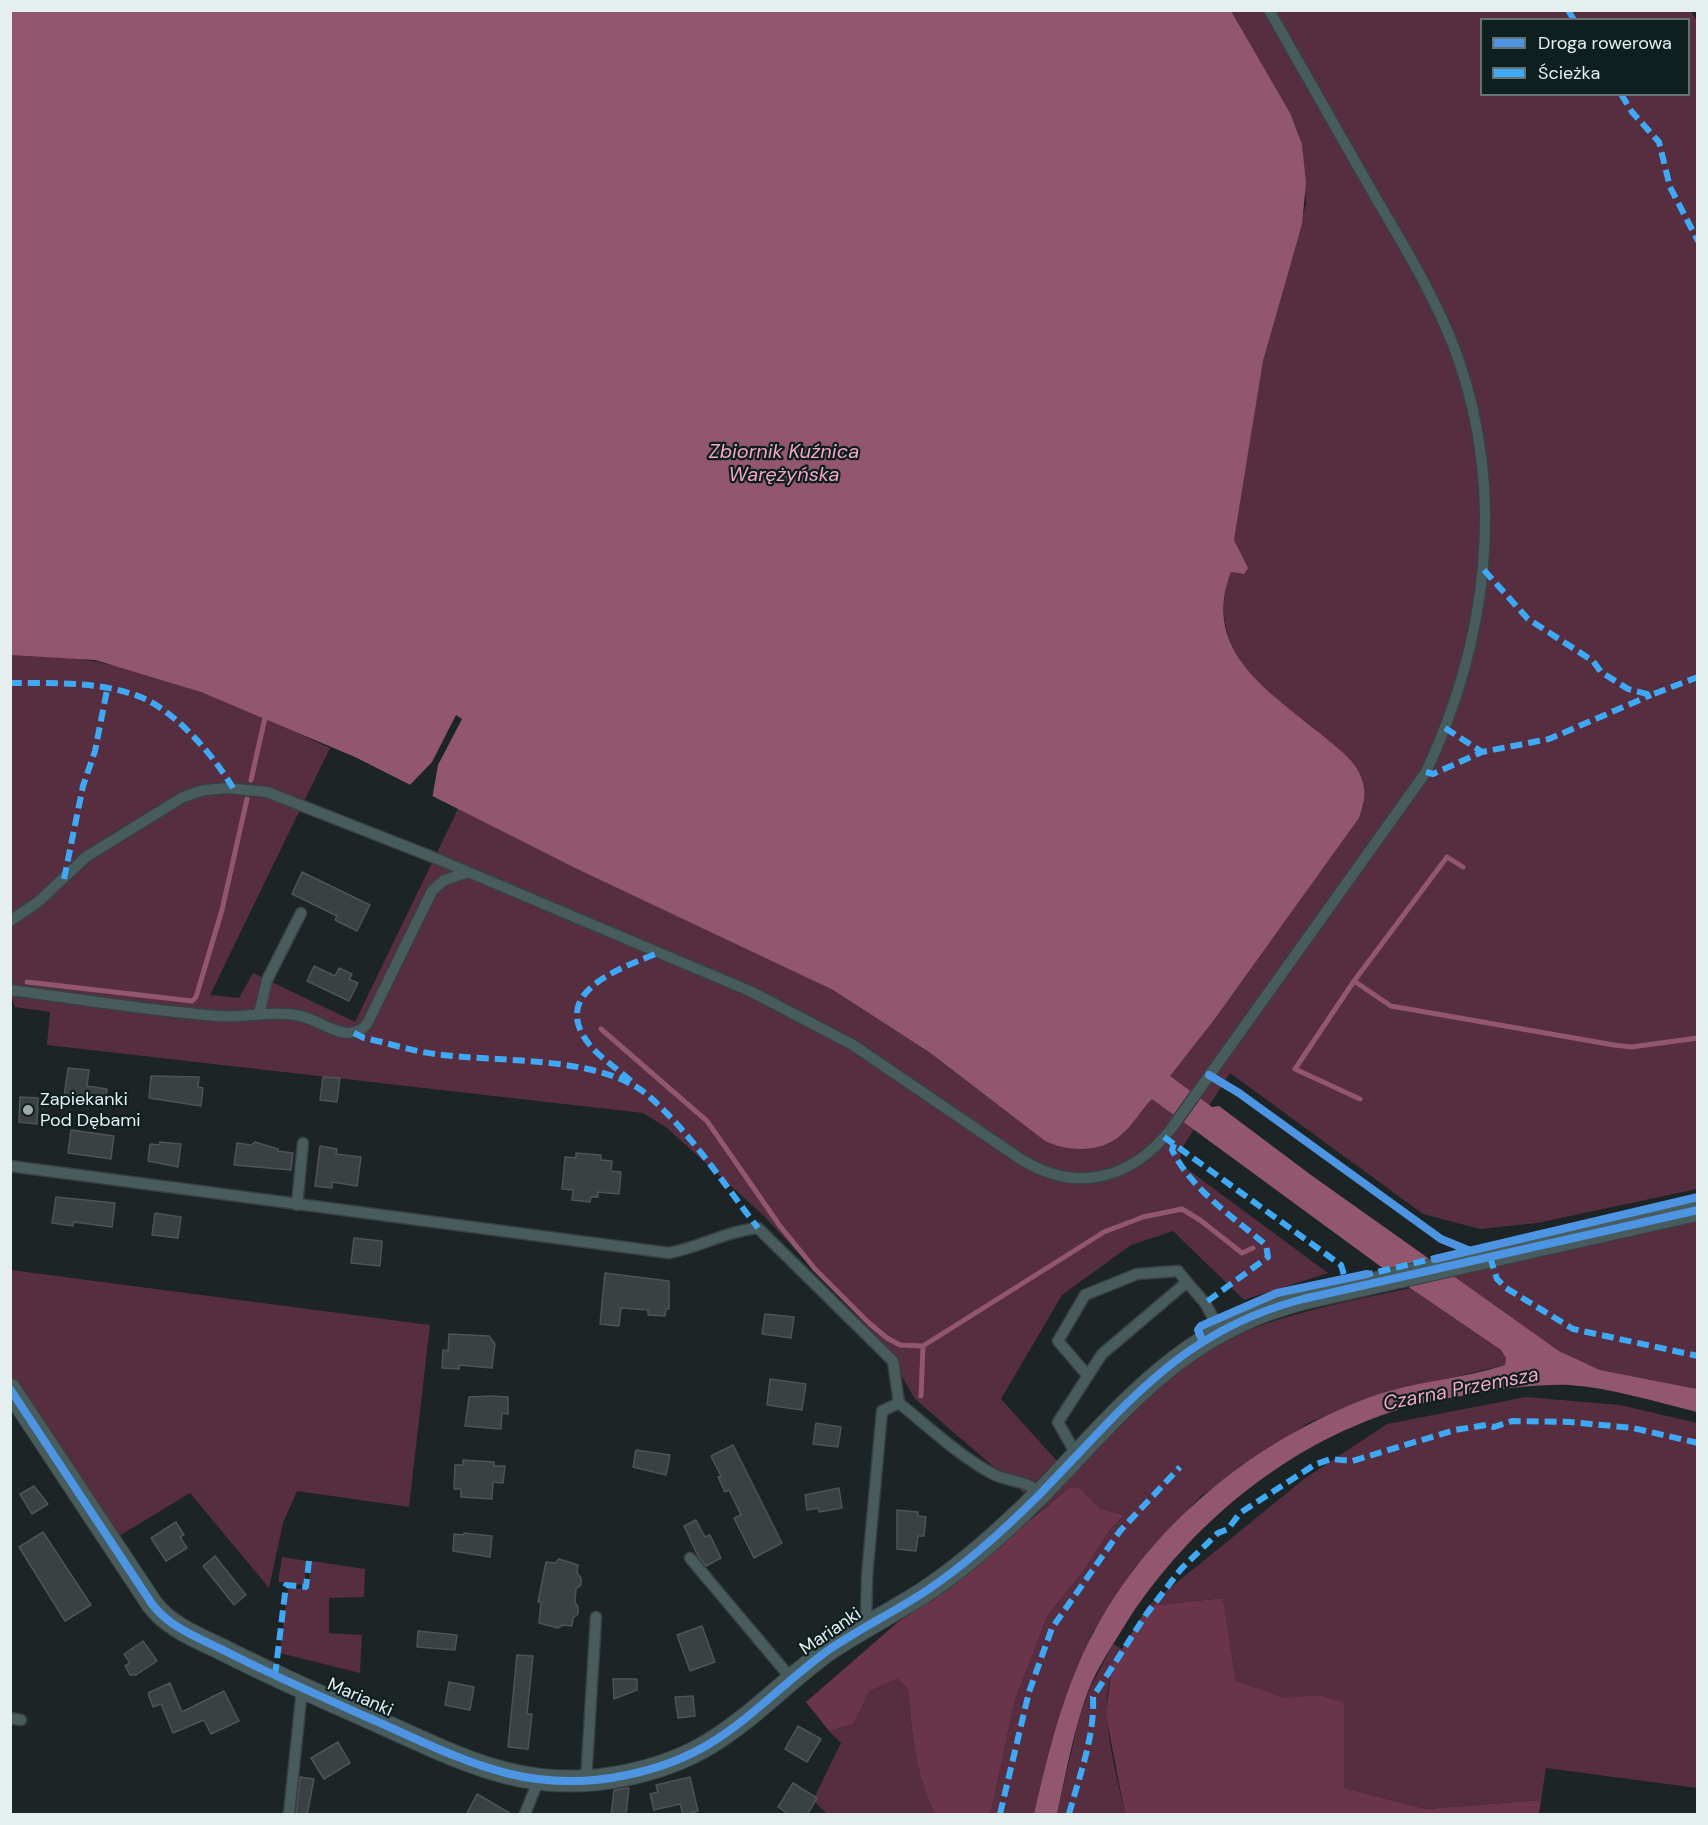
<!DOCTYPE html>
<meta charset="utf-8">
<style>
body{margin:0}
#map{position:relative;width:1708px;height:1825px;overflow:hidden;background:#1c2425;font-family:"DM Sans",sans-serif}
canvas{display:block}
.frame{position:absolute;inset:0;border:12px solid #e5eff0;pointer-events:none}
.legend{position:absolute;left:1480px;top:18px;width:210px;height:78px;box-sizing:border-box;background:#0e1f20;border:2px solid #647273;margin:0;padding:8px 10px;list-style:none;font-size:18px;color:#e5eff0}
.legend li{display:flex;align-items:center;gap:12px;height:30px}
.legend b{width:30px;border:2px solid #647273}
</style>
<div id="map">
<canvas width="1708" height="1825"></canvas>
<div class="frame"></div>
<ul class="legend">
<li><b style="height:8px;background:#4d94e3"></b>Droga rowerowa</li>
<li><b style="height:8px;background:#3fa9f5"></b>Ścieżka</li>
</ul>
</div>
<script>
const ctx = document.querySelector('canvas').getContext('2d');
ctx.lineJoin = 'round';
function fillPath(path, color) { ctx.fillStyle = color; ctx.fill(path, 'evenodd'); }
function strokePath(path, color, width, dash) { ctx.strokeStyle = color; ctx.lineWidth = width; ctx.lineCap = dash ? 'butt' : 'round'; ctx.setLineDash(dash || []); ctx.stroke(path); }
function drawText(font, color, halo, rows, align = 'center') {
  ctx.font = font + ' "DM Sans",sans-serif'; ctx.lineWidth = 4.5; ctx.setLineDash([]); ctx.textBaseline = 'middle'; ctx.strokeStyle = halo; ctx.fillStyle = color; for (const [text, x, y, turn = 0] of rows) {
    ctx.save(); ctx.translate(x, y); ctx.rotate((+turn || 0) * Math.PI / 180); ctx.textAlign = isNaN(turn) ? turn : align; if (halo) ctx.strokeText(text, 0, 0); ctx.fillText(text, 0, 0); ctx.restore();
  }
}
fillPath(new Path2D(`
 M1231,11H1691L1698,23L1697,1189L1537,1223L1480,1229L1423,1214L1230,1073L1182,1148L1179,1163L1328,1273L1244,1300L1173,1231L1131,1245L1062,1295L1001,1399L1057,1461L1024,1493L915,1399L882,1342L763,1215L667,1128L643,1113L47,1045L50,1012L15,1007L11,995V655C117,650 235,703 330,748L210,995L239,998L253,973L355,1022L458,809L577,869L833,990L929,1052L1045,1141L1108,1144L1122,1134L1214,1020L1359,818L1364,803C1351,783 1328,742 1312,727C1302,718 1289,712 1279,703C1238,667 1210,627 1231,571L1241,574L1234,540L1257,396L1263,361L1306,204L1302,144L1295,126ZM1482,20H1688V94H1482Z
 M1697,1218V1389L1600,1370L1559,1351L1454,1277L1510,1260Z
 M11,1270L430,1325L409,1507L297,1491L283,1523L269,1588L190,1493L114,1539L11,1376Z
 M1410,1288L1501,1350L1506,1358L1505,1365L1375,1396L1308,1423L1201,1496L1135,1568L1093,1632L1064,1701L1034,1814H988L992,1807L1015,1700L1048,1615L1083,1572L1109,1531L1124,1515L1100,1509L1079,1487L1069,1488L1029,1520C1081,1465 1132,1402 1195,1359C1258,1316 1338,1304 1410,1288Z
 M1526,1397L1620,1405L1697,1423V1788L1546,1768L1541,1800L1426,1809L1344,1788L1318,1695L1284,1699L1236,1681L1223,1598L1148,1606L1304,1479L1387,1424Z
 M282,1557L307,1561L304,1585L278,1582Z
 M311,1561L365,1569L364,1597L329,1598V1633L362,1635L360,1673L280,1653L288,1587L308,1590Z
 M1113,1644L1122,1649C1092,1698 1115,1762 1125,1814H1057L1079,1718L1089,1690Z
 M897,1679L908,1689C912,1733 915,1774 935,1814H827L813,1800L841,1743L829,1731L853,1724L870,1691Z`), '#562e3f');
fillPath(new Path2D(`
 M1079,1487L1100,1509L1124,1515L1109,1531L1083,1572L1048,1615L1015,1700L992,1807L988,1814H935C915,1774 912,1733 908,1689L897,1679L870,1691L853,1724L829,1731L806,1702L898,1622L944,1591L1069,1488Z
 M1223,1598L1236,1681L1284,1698L1318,1695L1344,1703V1788L1426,1809L1541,1800L1539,1814H1125L1106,1715L1112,1666L1148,1606Z`), '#6a344b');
fillPath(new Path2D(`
 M11,11H1231L1290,113L1302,144L1306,183L1302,224L1263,361L1234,540L1248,568L1244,574L1231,572C1199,654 1275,695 1328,740C1341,751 1355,761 1361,777C1367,792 1364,804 1359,818L1214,1020L1170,1076L1212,1107L1219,1106L1311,1175L1559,1351L1600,1370L1697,1389V1412C1656,1402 1612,1388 1569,1385C1539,1384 1508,1388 1478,1393C1450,1398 1422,1402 1394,1411C1284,1447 1191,1524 1128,1620C1114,1643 1098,1666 1088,1691C1073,1731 1066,1774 1057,1814H1034C1046,1763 1058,1711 1079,1663C1134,1537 1246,1443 1373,1396C1416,1381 1462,1379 1505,1365L1506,1358L1501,1350L1410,1288L1152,1099C1141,1110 1133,1125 1121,1135C1101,1153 1068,1152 1045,1141L929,1052L833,990L577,869L355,757L201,692L95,660L11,655Z`), '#92566f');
fillPath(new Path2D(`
 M456,715L462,719L438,765L432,799L408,787L432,762Z`), '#1c2425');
strokePath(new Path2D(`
 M251,780L265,718
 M1354,981L1447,857L1463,867
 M27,982L192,1001L196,997L222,910L247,799
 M601,1029L707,1121L780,1226L815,1269L869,1323L887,1338L900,1345L923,1346L1104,1232L1143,1217L1182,1209L1200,1220L1242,1253L1253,1248
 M1360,1099L1295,1069L1354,981L1391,1006L1614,1045L1631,1047L1698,1038
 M921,1396L923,1346`), '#92566f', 5);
const building = new Path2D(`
 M302,872L370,905L357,931L335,920L337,916L292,894Z
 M314,966L335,976L339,968L352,974L349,979L358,983L349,1001L307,981Z
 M68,1068L89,1070L87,1086L107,1089L106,1102L64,1097Z
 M151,1076L199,1077L198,1087L203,1088L201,1106L149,1098Z
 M323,1077L340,1078L337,1102L320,1100Z
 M20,1097L38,1098L37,1124L19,1122Z
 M71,1130L114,1136L111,1159L68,1153Z
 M160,1142L181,1144L178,1167L148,1161L150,1144L160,1145Z
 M255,1142L278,1149V1151L293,1153L291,1170L234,1165L237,1143L251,1145Z
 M320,1146L337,1149L336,1154L361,1157L357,1186L332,1182V1188L315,1186Z
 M576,1153L601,1155V1160L612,1161L611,1171L621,1172L619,1194L598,1192V1197H591L590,1202L572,1200L573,1190L562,1189L565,1157L576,1158Z
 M56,1197L115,1203L112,1227L74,1222L73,1226L52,1223Z
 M155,1213L181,1217L178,1238L152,1235Z
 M354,1238L382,1241L380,1266L351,1263Z
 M605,1273L669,1281V1309H666L665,1316L648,1315V1310L621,1308L619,1326L600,1324Z
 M765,1314L794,1317L791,1338L762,1334Z
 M449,1334L489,1336L495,1344L492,1368L459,1365V1369L442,1368L443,1350L448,1351Z
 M770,1379L806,1384L802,1410L767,1405Z
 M491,1396L508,1397V1414L502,1413L501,1429L465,1426L469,1397Z
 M816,1423L841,1427L838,1447L813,1444Z
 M733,1445L782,1543L754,1558L734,1518L741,1515L729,1490L725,1492L718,1477L721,1476L711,1456Z
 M636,1450L670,1455L666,1475L633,1467Z
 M463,1460L494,1462V1466H505L503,1483L493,1482L492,1499L461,1497V1489H454L455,1465H463Z
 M34,1486L48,1504L32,1514L20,1494Z
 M839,1488L842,1508L819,1512L818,1508L807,1510L805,1495Z
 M897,1510L918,1512V1516L926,1517L924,1536H918L916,1551L897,1549Z
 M696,1520L705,1537L710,1535L721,1558L706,1566L698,1556L684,1526Z
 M176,1522L184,1535L180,1537L187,1548L166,1561L151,1538Z
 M43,1532L91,1605L65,1621L19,1547Z
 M464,1533L492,1536L490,1557L453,1551L454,1534L464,1535Z
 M215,1556L246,1595L234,1605L203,1566Z
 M559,1559L578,1565L577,1573L581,1578V1585L576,1589L575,1602L578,1607V1614L573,1618L572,1626L563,1625L558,1628L539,1623L541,1602H538L546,1562L555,1563Z
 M702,1626L715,1662L690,1671L677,1635Z
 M418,1631L457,1635L455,1650L417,1647Z
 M143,1641L157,1661L136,1675H130L125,1666L130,1663L124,1654Z
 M517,1655L533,1656L527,1714H532L528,1749L508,1747Z
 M613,1679H637V1690L614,1699Z
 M449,1682L474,1687L470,1710L445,1705Z
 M170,1683L182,1712L224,1691L239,1721L211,1734L204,1720L173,1733L161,1704L153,1707L148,1693Z
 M693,1696L695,1716L678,1718L675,1697Z
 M798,1726L821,1739L807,1762L785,1749Z
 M338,1742L350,1763L324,1779L311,1758Z
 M300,1777L314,1779L307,1815H296Z
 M690,1777L698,1811L683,1815L680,1804L654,1810L650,1794L658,1792L656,1785Z
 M793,1783L817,1798L807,1815H790L778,1807Z
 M626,1788H629L626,1815H611L614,1790Z
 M477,1794L513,1815H466Z`);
fillPath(building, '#3b4142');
strokePath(building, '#4e5455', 1.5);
const lane = new Path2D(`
 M10,921L38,902L86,857L183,797L204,790L227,788L267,792L435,858L752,992L853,1045L1019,1158C1075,1194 1131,1180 1171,1129L1426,772C1487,641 1506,496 1458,358C1438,302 1407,251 1377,200C1341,137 1305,74 1269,10
 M10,990C80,999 149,1011 219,1016C246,1018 274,1010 301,1016C322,1021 349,1046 367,1024L432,891L443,881L468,872
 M259,1014L267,980L301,913
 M10,1166L669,1253C700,1247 727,1231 758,1228L893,1361L899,1403C929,1427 959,1456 993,1474C1011,1483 1024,1479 1040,1493
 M297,1205L303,1143
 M1088,1376L1058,1341L1085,1295L1137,1274L1178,1271L1187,1282
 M1077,1456L1058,1422L1102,1354L1187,1282L1205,1303L1220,1330
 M690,1558L790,1677
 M866,1625L867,1576L882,1411L899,1403
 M10,1718L21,1720
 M586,1781L596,1617
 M289,1814L301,1699L305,1690
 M525,1814L538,1781`);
const street = new Path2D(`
 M10,1389L152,1604C170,1628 199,1638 225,1651C272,1675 320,1696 367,1717C458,1757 524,1797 627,1775C656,1769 684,1759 709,1744C752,1718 787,1680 827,1651C859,1629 894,1612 926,1591C968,1563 1004,1530 1040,1494C1124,1408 1179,1331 1303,1299L1698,1210`);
strokePath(lane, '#394041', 13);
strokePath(street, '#394041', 23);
strokePath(lane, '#485c5e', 10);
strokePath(street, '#485c5e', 21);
strokePath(new Path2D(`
 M1568,10L1574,20
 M1621,94L1632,112L1659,142L1670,187L1698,241
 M1484,570L1528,619L1593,661L1601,672L1628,689L1651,695L1698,677
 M10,683C53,683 102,681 143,698C178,714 214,756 233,788
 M1445,728L1482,752
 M1426,772L1433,774L1482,752L1549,739L1651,695
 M64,879L83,786L95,751L107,690
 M354,1033L364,1038C388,1043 412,1051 435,1054C497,1063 604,1054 651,1098C692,1135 724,1184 758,1228
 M631,1081C618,1069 600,1058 589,1044C548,992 621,968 658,953
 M1164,1137L1341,1265L1345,1278
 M1174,1144L1172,1150C1192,1190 1232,1216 1266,1245L1268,1257L1205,1303
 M1490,1257L1497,1279L1506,1288L1573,1329L1698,1356
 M1361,1276L1440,1257
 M275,1676L286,1585L306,1587L309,1561
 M1000,1814L1029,1692L1052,1628L1120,1531L1180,1467
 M1069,1814C1079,1777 1095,1736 1093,1697L1145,1616L1181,1569L1218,1533L1228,1529L1240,1513L1314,1465L1331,1459L1352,1461L1455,1430L1486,1425L1494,1427L1512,1421L1570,1422L1633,1428L1698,1443`), '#3fa9f5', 6, [12, 6]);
strokePath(new Path2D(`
 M1209,1075L1239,1093L1441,1239L1468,1250
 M1435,1259L1698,1197
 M1202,1340L1198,1330L1201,1326L1277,1293L1367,1274
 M10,1389L152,1604C170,1628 199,1638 225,1651C272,1675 320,1696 367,1717C458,1757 524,1797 627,1775C656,1769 684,1759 709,1744C752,1718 787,1680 827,1651C859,1629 894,1612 926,1591C968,1563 1004,1530 1040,1494C1124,1408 1179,1331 1303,1299L1698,1210`), '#4d94e3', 8);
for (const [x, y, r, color] of [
 [28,1110,6,"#9fa8a9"]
]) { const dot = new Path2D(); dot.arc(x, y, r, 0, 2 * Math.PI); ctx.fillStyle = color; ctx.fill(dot); strokePath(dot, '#0e1f20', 2); }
drawText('18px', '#e5eff0', '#0e1f20', [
 ["Zapiekanki",40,1100],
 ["Pod Dębami",40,1121]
], 'left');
drawText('18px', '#e5eff0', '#0e1f20', [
 ["Marianki",831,1632,-34],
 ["Marianki",360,1698,24]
]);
drawText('italic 20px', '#f4a6c4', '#0e1f20', [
 ["Zbiornik Kuźnica",784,453],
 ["Warężyńska",784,476],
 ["Czarna Przemsza",1461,1390,-11]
]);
</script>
